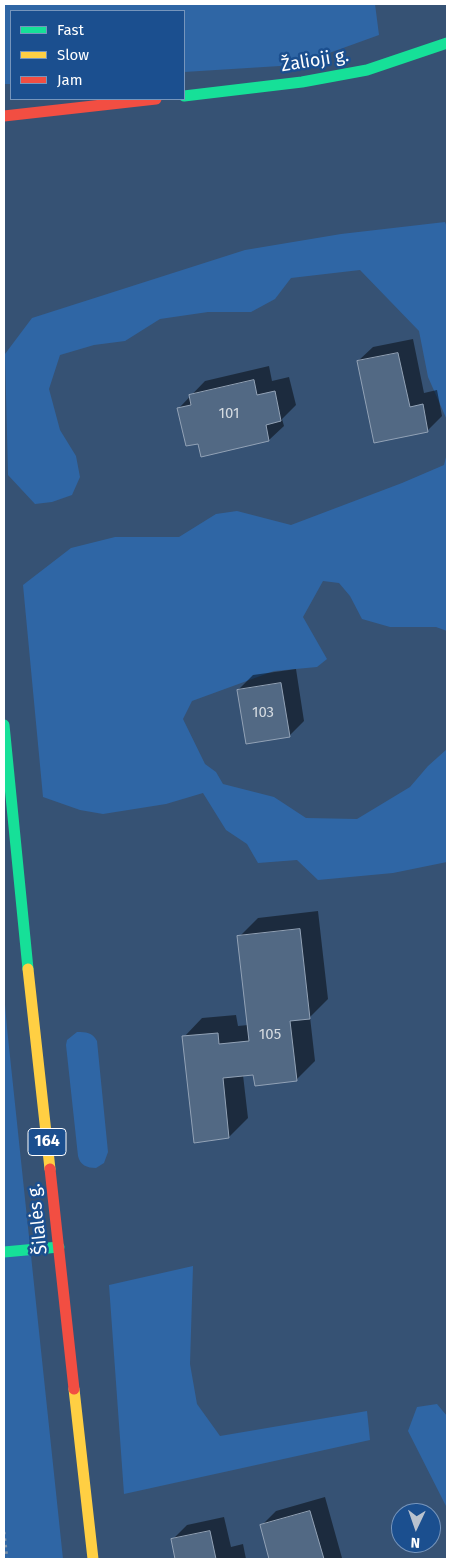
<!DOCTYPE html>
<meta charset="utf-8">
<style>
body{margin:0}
#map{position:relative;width:451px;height:1563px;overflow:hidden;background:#365274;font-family:"Fira Sans",sans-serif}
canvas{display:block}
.frame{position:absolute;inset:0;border:5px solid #fff;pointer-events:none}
.legend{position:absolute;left:10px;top:10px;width:175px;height:90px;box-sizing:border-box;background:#1b4f8f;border:1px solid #7695bc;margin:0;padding:6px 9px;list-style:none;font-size:15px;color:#fff}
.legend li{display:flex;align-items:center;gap:10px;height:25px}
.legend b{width:25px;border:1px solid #7695bc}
.north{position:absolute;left:391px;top:1503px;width:50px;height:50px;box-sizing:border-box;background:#1b4f8f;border:1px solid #7695bc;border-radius:50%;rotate:183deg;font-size:14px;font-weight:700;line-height:20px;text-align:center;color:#fff}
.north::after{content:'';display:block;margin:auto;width:18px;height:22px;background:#b9c2ce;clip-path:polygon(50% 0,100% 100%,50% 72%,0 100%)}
</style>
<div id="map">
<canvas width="451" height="1563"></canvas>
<div class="frame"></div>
<ul class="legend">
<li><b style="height:6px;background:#16e098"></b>Fast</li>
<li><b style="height:6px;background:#ffcf43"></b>Slow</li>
<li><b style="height:6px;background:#f24e42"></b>Jam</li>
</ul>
<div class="north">N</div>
</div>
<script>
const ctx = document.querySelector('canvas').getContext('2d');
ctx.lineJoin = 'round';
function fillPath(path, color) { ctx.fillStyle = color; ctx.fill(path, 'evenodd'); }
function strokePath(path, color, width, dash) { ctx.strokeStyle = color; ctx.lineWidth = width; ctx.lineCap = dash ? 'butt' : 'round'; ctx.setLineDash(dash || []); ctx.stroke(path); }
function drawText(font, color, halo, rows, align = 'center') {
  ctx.font = font + ' "Fira Sans",sans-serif'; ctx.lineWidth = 5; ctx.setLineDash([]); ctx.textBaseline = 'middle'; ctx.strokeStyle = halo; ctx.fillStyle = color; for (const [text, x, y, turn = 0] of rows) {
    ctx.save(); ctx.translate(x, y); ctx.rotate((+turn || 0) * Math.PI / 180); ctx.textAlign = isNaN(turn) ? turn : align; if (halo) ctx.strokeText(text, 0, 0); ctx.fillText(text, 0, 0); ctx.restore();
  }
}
fillPath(new Path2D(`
 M4,4H375L379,35L296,65L184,72V11H11V84H4Z
 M445,222L447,227V420L428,377L419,331L360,270L291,278L275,299L251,312H208L160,319L125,341L94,345L60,355L49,389L60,430L76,456L80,477L72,495L52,502L35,504L8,475L5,354L32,318L245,250L341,234Z
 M447,453V631L436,627H390L362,619L350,596L339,583L323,581L303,617L327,659L317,667L274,671L192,701L183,719L205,764L216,772L223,784L274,797L306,818L357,819L410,787L428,766L447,749V862L393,873L318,880L297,860L258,863L247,844L226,830L203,793L166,804L103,814L80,810L43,797L23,585L71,548L115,537H179L216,514L237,511L291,525L402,483L444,465Z
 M4,992L7,1028L63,1559H4Z
 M77,1032C86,1032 92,1032 97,1041L108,1152L104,1163L96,1168C87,1168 80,1165 78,1156L66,1045L67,1040Z
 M193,1266L190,1364L197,1404L220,1436L367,1411L370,1440L124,1494L109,1285Z
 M437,1404L447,1416V1508L408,1431L417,1407Z`), '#2f66a5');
fillPath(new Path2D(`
 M413,339L424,393L437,390L442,416L427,431L358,361L373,347Z
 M269,366L272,381L289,377L296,405L282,419L284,426L269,440L199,442L179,408L205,381Z
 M296,669L304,721L289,736L238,690L253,675Z
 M318,911L328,999L310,1017L315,1061L296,1080L255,1073L243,1075L248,1118L229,1137L184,1037L202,1018L236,1015L238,1026L248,1025L239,937L258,918Z
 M325,1497L342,1558L271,1559L261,1526L276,1511Z
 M224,1517L231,1547L243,1544L246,1559H177L172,1540L187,1525Z`), '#0007');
const building = new Path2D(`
 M398,353L410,407L423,404L428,432L374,443L357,361Z
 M254,380L257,395L275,391L281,421L266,425L269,441L201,457L198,444L186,446L177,408L191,405L189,395Z
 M281,683L290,737L246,744L237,690Z
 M300,929L310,1019L290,1021L297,1081L255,1086L253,1075L223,1078L229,1138L194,1143L182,1036L218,1033L219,1044L249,1041L237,936Z
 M310,1511L324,1559H269L260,1525Z
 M210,1531L216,1559H175L171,1539Z`);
fillPath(building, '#526984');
strokePath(building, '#92a2b6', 1);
strokePath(new Path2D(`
 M4,1532L7,1559`), '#7d92a8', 3, [2.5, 4]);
strokePath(new Path2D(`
 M184,96L302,82L367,70L447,43
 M4,725L28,969
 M4,1252L59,1247`), '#16e098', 11);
strokePath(new Path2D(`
 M28,969L50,1169
 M74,1389L93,1559`), '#ffcf43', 11);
strokePath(new Path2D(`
 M4,116L156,99
 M50,1169L74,1389`), '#f24e42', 11);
drawText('15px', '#d4dae0', null, [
 ["101",229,414],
 ["103",263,713],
 ["105",270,1035]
]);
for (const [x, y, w] of [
 [47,1142,38]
]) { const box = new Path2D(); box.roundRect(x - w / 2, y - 13.5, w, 27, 4); ctx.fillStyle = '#1b4f8f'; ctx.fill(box); strokePath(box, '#fff', 1); }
drawText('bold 16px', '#fff', null, [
 ["164",47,1142]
]);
drawText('18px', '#fff', '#1b4f8f', [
 ["Žalioji g.",315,61,-9],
 ["Šilalės g.",38,1219,-96]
]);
</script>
